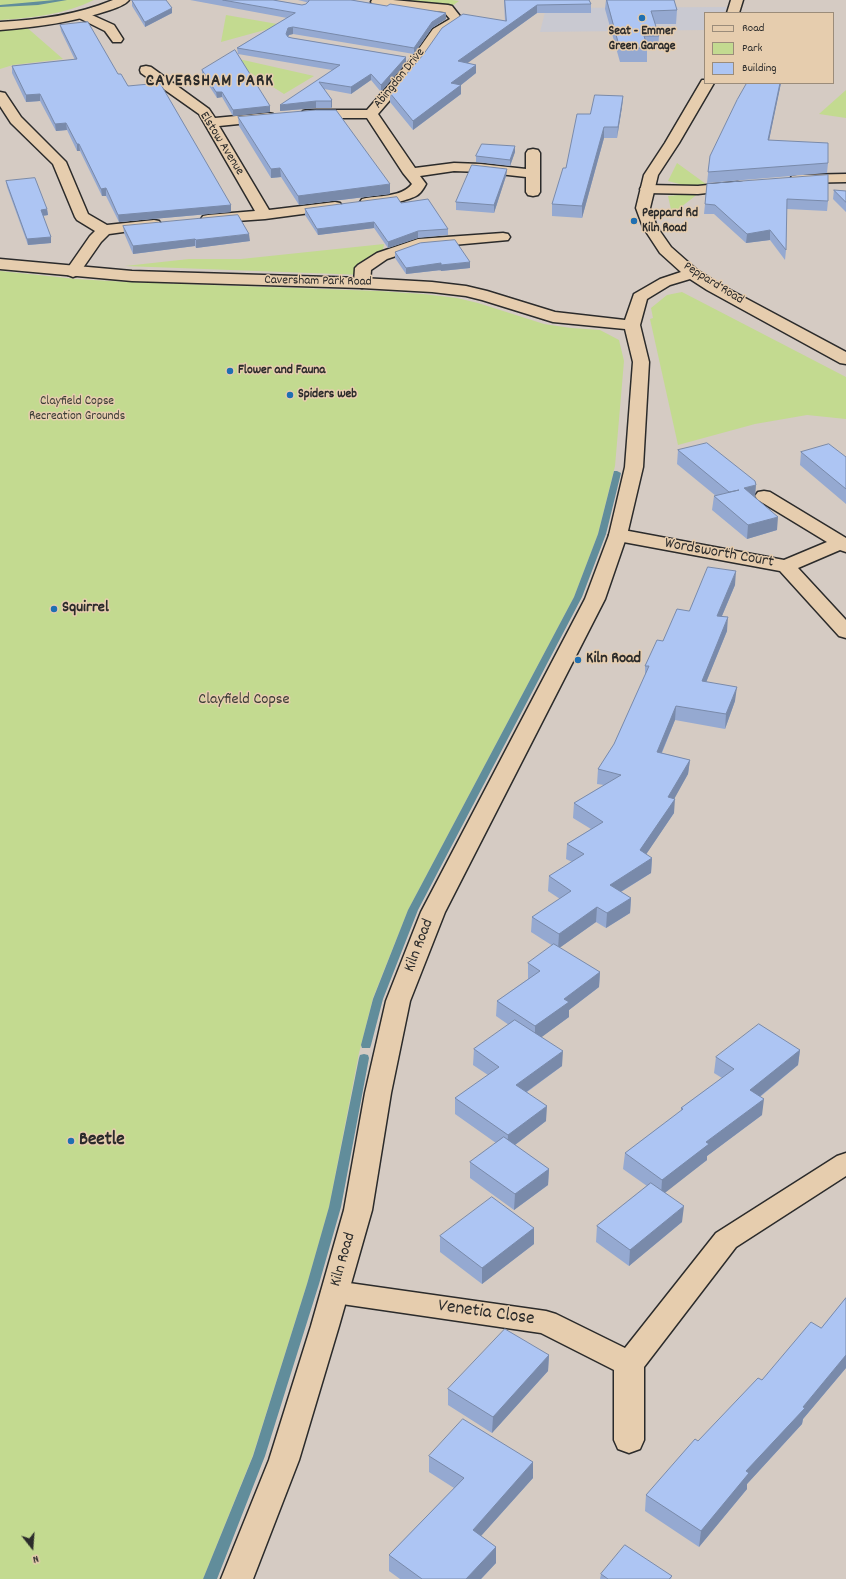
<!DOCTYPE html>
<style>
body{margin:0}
#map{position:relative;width:846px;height:1579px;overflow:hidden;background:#d5cbc3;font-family:Dekko,sans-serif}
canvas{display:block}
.legend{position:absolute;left:704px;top:12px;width:130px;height:72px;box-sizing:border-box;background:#e6cdae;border:1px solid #9b8c7a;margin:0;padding:5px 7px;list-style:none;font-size:12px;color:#2b2b2b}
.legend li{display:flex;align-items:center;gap:8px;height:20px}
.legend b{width:20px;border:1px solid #9b8c7a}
.north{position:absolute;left:12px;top:1527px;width:40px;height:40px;-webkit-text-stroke:3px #e6cdae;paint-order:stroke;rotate:163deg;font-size:11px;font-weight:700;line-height:16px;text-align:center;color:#2b2b2b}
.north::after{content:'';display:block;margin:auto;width:14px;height:18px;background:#2b2b2b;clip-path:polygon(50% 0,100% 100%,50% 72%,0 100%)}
</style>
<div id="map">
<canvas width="846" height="1579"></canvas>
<ul class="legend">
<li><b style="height:5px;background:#e6cdae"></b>Road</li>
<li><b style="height:11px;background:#c3da90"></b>Park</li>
<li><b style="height:11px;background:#adc5f3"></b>Building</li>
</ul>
<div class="north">N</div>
</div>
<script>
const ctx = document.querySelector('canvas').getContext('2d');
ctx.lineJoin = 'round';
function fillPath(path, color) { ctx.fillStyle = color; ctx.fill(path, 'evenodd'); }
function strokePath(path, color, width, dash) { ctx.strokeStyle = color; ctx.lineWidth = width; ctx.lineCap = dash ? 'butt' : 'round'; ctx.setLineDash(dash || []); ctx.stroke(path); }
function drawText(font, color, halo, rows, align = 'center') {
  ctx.font = font + ' Dekko,sans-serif'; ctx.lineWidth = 3; ctx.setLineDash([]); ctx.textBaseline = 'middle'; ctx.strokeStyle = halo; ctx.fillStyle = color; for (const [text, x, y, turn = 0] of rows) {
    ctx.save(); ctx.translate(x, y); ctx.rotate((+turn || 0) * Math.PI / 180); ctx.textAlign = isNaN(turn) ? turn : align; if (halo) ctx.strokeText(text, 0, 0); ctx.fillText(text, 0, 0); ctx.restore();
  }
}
fillPath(new Path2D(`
 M727,7L724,13H705V30L540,32L546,8Z`), '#c9c9d1');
fillPath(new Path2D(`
 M0,0H94C66,14 32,18 0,20Z
 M375,0H452L459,1L448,9Z
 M226,15L283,25L221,42Z
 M24,25L63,59L13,65L0,69V26Z
 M230,57L314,76L284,94L235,63Z
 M846,90V118L819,114Z
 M677,163L706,184L687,186L668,181Z
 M699,193L672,214L668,196Z
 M384,244L382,256L363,275L125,266L189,259H241Z
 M0,271L76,279L127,282L378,291L423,294L457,298L478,303L544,324L571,328L600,330L619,340L624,361L615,466L598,534L574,597L408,910L373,998L359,1053L329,1207L307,1284L253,1455L203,1579H0Z
 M682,292L846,377V419L807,415L755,424L678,445L650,319L653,318L651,308L667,295Z`), '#c3da90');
fillPath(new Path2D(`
 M55,0H67L38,5L0,7V5Z
 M614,471H617L621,473L606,534L582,597L418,910L383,999L371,1045L370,1048H362L361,1045L373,999L408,910L574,597L598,534Z
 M364,1054L368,1055L369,1058L341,1207L319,1284L265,1456L217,1579H203L253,1456L307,1284L329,1207L359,1058L360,1055Z`), '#618d9b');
const street = new Path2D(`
 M372,0H393L448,5L452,6L463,20L441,35L422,63L378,114L415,168L454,163L481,164L526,169V153L528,150L533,149L538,150L540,153V192L538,195L533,196L528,195L526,192V177L481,172L454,171L420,176L426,184C424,188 420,194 416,196C404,202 374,208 362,205L360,202L362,199C378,195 401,198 412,184L403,173L367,118H308L303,117L301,114L303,111L308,110H367L413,57L433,29L450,19L444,12L377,6L373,5L371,2Z
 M83,11L114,25L123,39L121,42H113L105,31L79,18L77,15L79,12Z
 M146,66L151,67L209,109L215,118L268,113L273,114L275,117L273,120L268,121L219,126L269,210L335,202L340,203L342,206L340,209L265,219L208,223L203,222L201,219L203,216L208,215L255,211L199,114L141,73L140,70L141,67Z
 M0,92L5,93L21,117L66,162L88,214L107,225L154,220L159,221L161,224L159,227L109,234L101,242L78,275L73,277L68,275L65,272L90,236L95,231L77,220L75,217L53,164L11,123L0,106Z
 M846,174V182L797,183L792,182L790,179L792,176L797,175Z
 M737,182L742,183L744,186L742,189L698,194L647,193L642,192L640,189L642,186L647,185L698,186Z
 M503,233L508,234L510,237L508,240L420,248L387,259L371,270L370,283L368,286L362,288L356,286L354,283L355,268L358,265L377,253L418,239Z
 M764,491L770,492L846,538V552L840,550L798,568L846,620V638L839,636L780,571L618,541L611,539L609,535L611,531L618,529L784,560L827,542L758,500L755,496L758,492Z
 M846,1153V1176L736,1247L644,1367V1440L640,1449L629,1453L618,1449L614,1440V1370L541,1333L335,1303L325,1300L321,1292L325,1284L335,1281L546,1311L556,1314L625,1348L716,1233L837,1156Z`);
const secondary = new Path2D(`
 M113,0H129C125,5 116,8 110,10C74,22 38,27 0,30V22C39,20 77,15 113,0Z
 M731,0H743L739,13H727Z
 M702,80H705V83H714L679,143L658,175L650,208L657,227L671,247L697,270L719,284L846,352V364L840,363L707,290L690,279L670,285L647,299L640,325L649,362L643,467L627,535L605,599L445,912L410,1001L391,1093L372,1210L339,1326L299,1460L253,1579H221L269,1460L311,1326L344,1210L365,1093L386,1001L421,912L585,599L609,535L625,467L633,362L625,329L553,322L482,300L466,296L432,292L362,288L132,281L0,269V259L132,271L362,278L432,282L466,286L487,291L555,312L625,320L634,294L660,279L681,272L660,253L643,227L636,208L644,175L665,143Z`);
strokePath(street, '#2b2b2b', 3);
strokePath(secondary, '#2b2b2b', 3);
fillPath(street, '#e6cdae');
fillPath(secondary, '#e6cdae');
fillPath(new Path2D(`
 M132,0L172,13L145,27L132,6Z
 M190,0H273L302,5L306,4L307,3L306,2L298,0H351L387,6L446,13V19L432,28L414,54L293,34L289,35L288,36V37L292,38L406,57V63L381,92L371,80L351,94L324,89L332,100V107L331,108H316L280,111L332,70L238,54L237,48L287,18Z
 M504,0H589L591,4V13H537L467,63L476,65V73L461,85V94L413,130L390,102V93L505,21Z
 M606,0H674L677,10L676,24H655L659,36L658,49H647V62H620L605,9Z
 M60,25L118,74L231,205V212L119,222L106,196H102L80,151H77L67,130L56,131L40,101L26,102L12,73V66L75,60L61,31Z
 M202,70L270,112L233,116L222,97L217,98L202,75Z
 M747,83H781L769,140L828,163L827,173L707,183L710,156Z
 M623,96L622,107L617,138H604L582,218L552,216V204L566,168L590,114Z
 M238,117L390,194L299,205L281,177L271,178L239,126Z
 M515,152L510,166L476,162V156Z
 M507,169L506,176L494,213L456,210V202Z
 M6,181L47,209L48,215L43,216L51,237V243L28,245L7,187Z
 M707,184L828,201L827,211L787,209L786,250L785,260L770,240L746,243L714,214H704Z
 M834,190L846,191V212L833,199Z
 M401,203L448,229V235L418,238L388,248L374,228L318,235L305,215V209Z
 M123,226L250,241L196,248L195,246L133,254L124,233Z
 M395,252L470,268L441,271V270L406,274L395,258Z
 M678,450L755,498L777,530L747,539L712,510L714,496H716L677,464Z
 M801,452L846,457V504L800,465Z
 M735,585L722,616L727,631L706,682L735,701L725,729L675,720L662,753L690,760L688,774L674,798V813L646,854L652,858L651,873L621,892L631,898L630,913L606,928L596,922L559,948L600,972L599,987L569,1010V1017L541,1037L562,1066L527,1092L546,1121L515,1145L549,1169L548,1185L514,1210L470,1178V1162L496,1143L455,1114V1098L488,1075L473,1065L474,1049L509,1025L496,1016L497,1001L528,979V963L553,946L531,932L532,917L560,899L548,891L549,876L572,862L566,859L567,844L591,829L573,818L574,803L604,785L597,784L598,769L614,744L645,675V666L663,641L689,611Z
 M800,1050L798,1065L760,1097L762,1115L707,1156V1160L665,1192L682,1222L629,1266L596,1242L597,1226L647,1186L623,1169L625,1153L681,1111V1108L722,1078L714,1073L716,1057Z
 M534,1228V1244L482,1284L440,1252V1236Z
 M846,1298V1368L803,1419L802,1424L747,1484V1489L699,1547L645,1511L646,1495L698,1441L762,1380L821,1328Z
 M549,1355L548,1371L492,1433L448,1405V1389Z
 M429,1456L533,1462V1478L481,1536L496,1547V1563L481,1579H400L389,1571V1555L454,1488L429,1472Z
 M601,1574L672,1576L671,1579H600Z`), '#95a9d1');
fillPath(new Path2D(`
 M537,5V13L458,70V61Z
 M172,8V13L145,27V22Z
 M446,13V19L432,28L414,54V48L432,22Z
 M293,27V34L289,35L286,40V34L288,28Z
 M406,57V63L381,92V85Z
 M476,65V73L461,85V94L413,130V121L451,83Z
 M371,74V80L351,94V87Z
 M780,83H781L767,150L768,140Z
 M216,92H222V97L217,98Z
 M40,94V101L26,102V95Z
 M623,96L622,107L617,138L618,127Z
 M332,100V107L331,108V101Z
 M316,101V108L280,111V105Z
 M270,106V112L233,116V110Z
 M66,123L67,130L56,131L55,124Z
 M604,127V138L582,218V206Z
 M77,144H79L80,151H77Z
 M515,146V152L510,166V160Z
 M280,168L281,177L271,178V169Z
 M507,169L506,176L494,213V205Z
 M390,184V194L299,205L298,196Z
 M106,188V196H102L101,189Z
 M231,205V212L119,222L118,215Z
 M47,209L48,215L41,216V210Z
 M374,222V228L318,235L317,229Z
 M770,230V240L746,243L747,234Z
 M418,231V238L388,248V242Z
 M249,234L250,241L196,248V240Z
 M51,237V243L28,245L27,239Z
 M195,239V246L133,254V246Z
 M470,262V268L441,271V265Z
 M441,263V270L406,274V268Z
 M756,485L755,499L744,488Z
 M778,517L777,530L747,539L748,525Z
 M736,571L735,585L716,630L717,616Z
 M728,617L727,631L701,695L702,681Z
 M737,687L735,701L725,729L726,714Z
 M676,706L675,720L656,766L657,752Z
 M690,760L688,774L672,803L675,799L674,813L639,865L640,850L668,797Z
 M652,858L651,873L609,899L610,885Z
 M631,898L630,913L606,928L607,913Z
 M597,907L596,922L558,949L559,934Z
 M600,972L599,987L569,1010V1017L535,1042V1026L564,999Z
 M800,1050L798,1065L748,1106L750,1090Z
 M563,1051L562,1066L515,1100L516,1085Z
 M764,1099L762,1115L707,1156V1160L661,1196L662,1180L706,1142Z
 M547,1106L546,1121L507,1151L508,1135Z
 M549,1169L548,1185L514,1210L515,1194Z
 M684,1206L682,1222L629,1266L630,1250Z
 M534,1228V1244L482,1284V1268Z
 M549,1355L548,1371L492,1433L493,1417Z
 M846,1355V1368L803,1419L802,1424L747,1484V1489L699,1547L701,1531L746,1471L803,1407Z
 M533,1462V1478L472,1546L473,1530Z
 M496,1547V1563L481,1579H466Z`), '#798aaa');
const building = new Path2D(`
 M132,0H166L172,8L145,22Z
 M223,0H273L302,5L306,4L309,1V0H351L387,6L390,4L446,13L432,22L414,48L293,27L288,28L286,34L288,37L292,38L406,57L381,85L371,74L351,87L319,82L332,100L331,101H316L280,105L340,65L237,48L295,13Z
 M505,0H589L591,4L537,5L458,61L476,65L451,83L461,85L413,121L390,93L423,55L442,28L463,14L506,21Z
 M607,0H674L677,10L651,11L659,36H644L648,48H620Z
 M88,22L118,74H121L128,86L160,83L231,205L118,215L106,188L101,189L79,144H77L66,123L55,124L40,94L26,95L12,66L77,59L60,25Z
 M235,50L270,106L233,110L222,92H216L202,70Z
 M747,83H780L768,140L828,143V163L708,172L710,156L737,100Z
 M595,95L623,96L618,127H604L582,206L552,204L563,168H566L577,114H590Z
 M316,110H336L390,184L298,196L280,168L271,169L238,117Z
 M482,144L515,146L510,160L476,156Z
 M472,165L507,169L494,205L456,202Z
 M828,175V201L787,199L786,250L770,230L747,234L715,205L705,204L707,184Z
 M35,178L47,209L41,210L51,237L27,239L6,181Z
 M834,190L846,191V202Z
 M397,197L401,203L428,199L448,229L418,231L388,242L374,222L317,229L305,209Z
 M238,215L249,234L196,240L195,239L133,246L123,226Z
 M455,240L470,262L441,265V263L406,268L395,252L420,243Z
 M707,443L755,481L756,485L744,488L778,517L748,525L714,496L739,490L729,492L678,450Z
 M829,444L846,457V489L801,452Z
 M708,567L736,571L717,616L728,617L702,681L737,687L726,714L676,706L657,752L690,760L668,797L675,799L640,850L652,858L610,885L631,898L607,913L597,907L559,934L532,917L571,891L549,876L584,854L567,844L603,822L574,803L621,775L598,769L614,744L649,666H645L657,640L663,641L677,609L689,611Z
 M554,944L600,972L564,999L569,1002L535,1026L497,1001L540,971L528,963Z
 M515,1020L563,1051L516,1085L547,1106L508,1135L455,1098L499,1067L474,1049Z
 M759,1024L800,1050L750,1090L764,1099L706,1142L709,1144L662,1180L625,1153L683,1109L681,1108L734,1069L716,1057Z
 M504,1137L549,1169L515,1194L470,1162Z
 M651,1183L684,1206L630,1250L597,1226Z
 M492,1197L534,1228L482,1268L440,1236Z
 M846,1298V1355L803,1407L805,1408L746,1471L749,1473L701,1531L646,1495L695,1439L698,1441L758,1378L762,1380L811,1322L821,1328Z
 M505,1329L549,1355L493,1417L448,1389Z
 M463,1419L533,1462L473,1530L496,1547L466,1579H422L389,1555L464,1478L429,1456Z
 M625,1545L672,1576L669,1579H608L601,1574Z`);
fillPath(building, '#adc5f3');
strokePath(building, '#798aaa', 1);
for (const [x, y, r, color] of [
 [642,18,4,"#1f6fb2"],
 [634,221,4,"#1f6fb2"],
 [230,371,4,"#1f6fb2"],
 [290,395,4,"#1f6fb2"],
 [54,609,4,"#1f6fb2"],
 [578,660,4,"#1f6fb2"],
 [71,1141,4,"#1f6fb2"]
]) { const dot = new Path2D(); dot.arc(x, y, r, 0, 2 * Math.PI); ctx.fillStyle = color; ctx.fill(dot); strokePath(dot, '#e6cdae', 1.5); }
drawText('bold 13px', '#2b2b2b', '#e6cdae', [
 ["Seat - Emmer",642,32,"center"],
 ["Green Garage",642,47,"center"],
 ["Peppard Rd",642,214],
 ["Kiln Road",642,229],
 ["Flower and Fauna",238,371],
 ["Spiders web",298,395]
], 'left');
drawText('13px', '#2b2b2b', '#e6cdae', [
 ["Abingdon Drive",400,79,-51],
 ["Elstow Avenue",221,144,58],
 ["Caversham Park Road",318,282,1],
 ["Peppard Road",713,284,32]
]);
drawText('13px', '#3a3c35', '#e6cdae', [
 ["Clayfield Copse",77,402],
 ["Recreation Grounds",77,417]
]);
drawText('16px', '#2b2b2b', '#e6cdae', [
 ["Wordsworth Court",719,554,10],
 ["Kiln Road",420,946,-69],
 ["Kiln Road",344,1260,-74]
]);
drawText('bold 16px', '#2b2b2b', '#e6cdae', [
 ["Squirrel",62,609],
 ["Kiln Road",586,660]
], 'left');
drawText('16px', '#3a3c35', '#e6cdae', [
 ["Clayfield Copse",244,701]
]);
ctx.letterSpacing = '1px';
drawText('bold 17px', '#2b2b2b', '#e6cdae', [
 ["CAVERSHAM PARK",210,83]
]);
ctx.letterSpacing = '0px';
drawText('bold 19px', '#2b2b2b', '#e6cdae', [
 ["Beetle",79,1141]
], 'left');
drawText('19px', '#2b2b2b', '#e6cdae', [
 ["Venetia Close",486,1314,8]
]);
</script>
